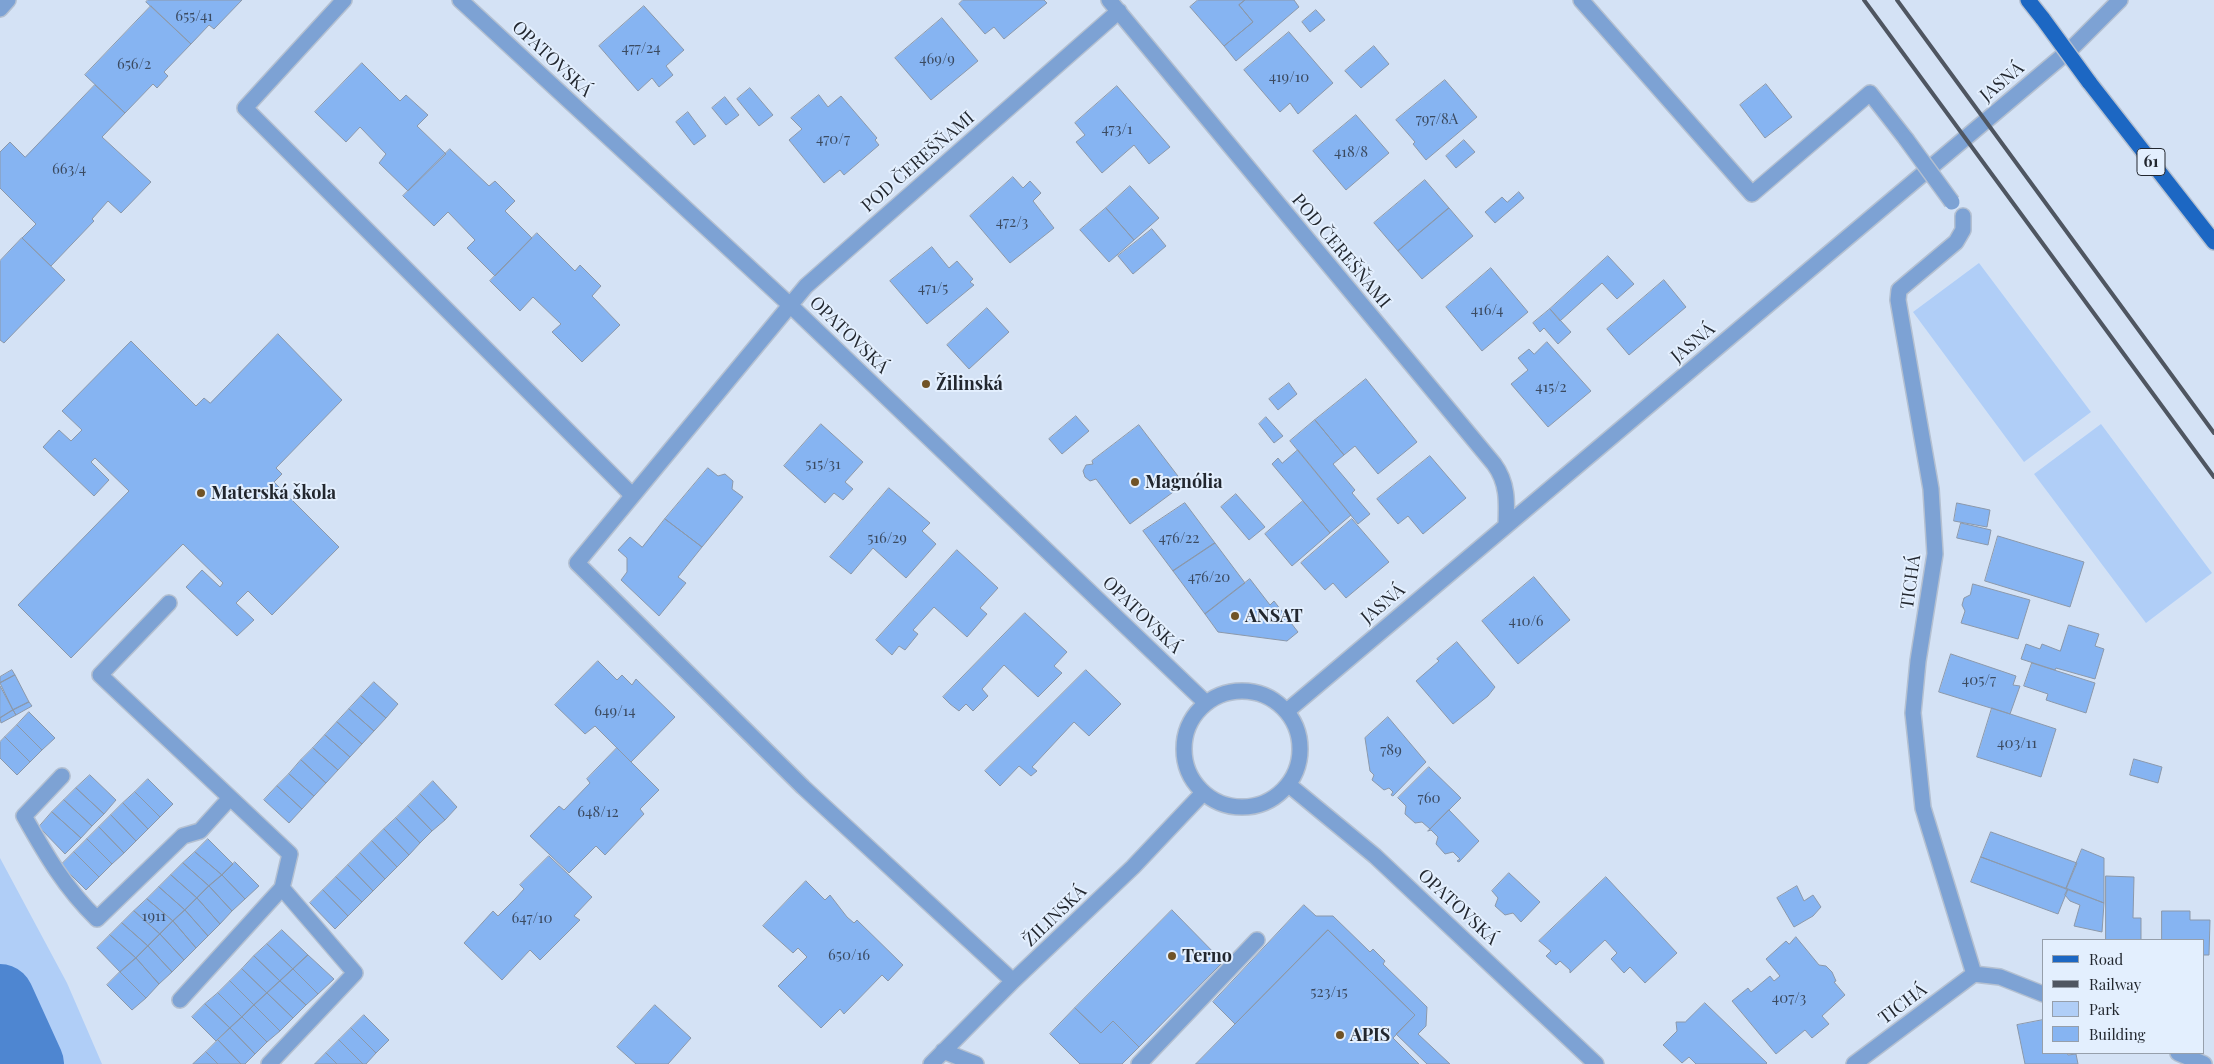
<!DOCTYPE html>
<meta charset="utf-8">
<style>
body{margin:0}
#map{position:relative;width:2214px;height:1064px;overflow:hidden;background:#d4e2f5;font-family:"Playfair Display",serif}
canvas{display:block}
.legend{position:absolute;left:2042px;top:939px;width:162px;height:115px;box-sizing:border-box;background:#e3effe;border:1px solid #969fab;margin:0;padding:6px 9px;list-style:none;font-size:15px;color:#22272f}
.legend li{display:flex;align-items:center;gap:10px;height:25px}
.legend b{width:25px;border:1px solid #969fab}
</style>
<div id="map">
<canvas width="2214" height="1064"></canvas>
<ul class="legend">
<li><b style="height:6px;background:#1c67c3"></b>Road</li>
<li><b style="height:6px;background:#4f5661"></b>Railway</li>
<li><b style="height:14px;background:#b0cef7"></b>Park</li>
<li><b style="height:14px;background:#86b4f2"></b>Building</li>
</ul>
</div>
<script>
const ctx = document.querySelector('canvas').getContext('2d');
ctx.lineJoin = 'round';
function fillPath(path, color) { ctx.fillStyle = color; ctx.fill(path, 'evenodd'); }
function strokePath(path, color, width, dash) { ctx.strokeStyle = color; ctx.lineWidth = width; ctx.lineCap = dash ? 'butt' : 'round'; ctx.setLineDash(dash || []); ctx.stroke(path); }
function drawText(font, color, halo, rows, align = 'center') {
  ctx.font = font + ' "Playfair Display",serif'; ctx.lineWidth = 4; ctx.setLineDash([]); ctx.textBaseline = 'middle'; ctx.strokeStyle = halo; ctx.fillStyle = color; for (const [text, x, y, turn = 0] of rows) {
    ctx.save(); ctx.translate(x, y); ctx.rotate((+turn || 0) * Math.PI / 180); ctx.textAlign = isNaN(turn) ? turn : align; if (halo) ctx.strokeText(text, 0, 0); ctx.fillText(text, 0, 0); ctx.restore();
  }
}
fillPath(new Path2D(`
 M1979,263L2091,412L2024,462L1913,312Z
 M2101,424L2212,573L2146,623L2034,474Z
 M0,858L67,983L102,1064H0Z`), '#b0cef7');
strokePath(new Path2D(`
 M0,998L30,1064`), '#4e86d1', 68);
const building = new Path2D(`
 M148,0H242L214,29L209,25L191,44L146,2Z
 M963,0H1044L1047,3L1004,39L994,27L985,34L959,4Z
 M1198,0H1245L1239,5L1253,22L1224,46L1190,7Z
 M1245,0H1294L1299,7L1236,61L1224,46L1253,22L1239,5Z
 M151,6L191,44L164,72L168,76L157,88L153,84L125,113L85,75Z
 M644,6L684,50L666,66L673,75L659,87L652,78L638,91L599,46Z
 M1316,10L1325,20L1310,32L1302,22Z
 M942,18L978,61L931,100L895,58Z
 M1289,32L1333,83L1298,114L1290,103L1280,112L1244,70Z
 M1374,46L1389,64L1361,88L1345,71Z
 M362,63L400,101L406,95L428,115L417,126L446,154L408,191L379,163L386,154L360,127L346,142L315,112Z
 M1445,80L1477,117L1426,160L1413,144L1415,142L1396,120Z
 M1766,84L1792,117L1765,138L1740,105Z
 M95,85L125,113L102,137L151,182L121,213L108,201L92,219L94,221L51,266L22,238L36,224L0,188V152L10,142L25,157Z
 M1117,86L1170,147L1149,164L1134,145L1102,173L1076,142L1085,135L1075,123Z
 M750,88L773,115L759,126L737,99Z
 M819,95L828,107L841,96L877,138L875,140L879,145L844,175L840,170L824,183L789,140L802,129L791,118Z
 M725,97L739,115L726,125L712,108Z
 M688,112L706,136L694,145L676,122Z
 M1356,115L1389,153L1346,190L1313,151Z
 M1464,140L1475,152L1456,168L1446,156Z
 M450,149L489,186L495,181L515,201L505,211L532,238L495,276L467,248L475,240L448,212L434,226L403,196Z
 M1013,177L1023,188L1030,181L1041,193L1033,201L1054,228L1010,263L970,216Z
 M1425,180L1449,208L1398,251L1374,223Z
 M1130,186L1159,218L1134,240L1106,208Z
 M1519,192L1524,198L1495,223L1485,212L1502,197L1507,202Z
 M1106,208L1134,240L1109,262L1080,230Z
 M1449,208L1473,236L1422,279L1398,251Z
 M1152,229L1166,246L1133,274L1118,256Z
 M537,233L575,271L580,265L601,286L592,296L620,325L582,362L552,332L561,324L533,297L520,311L490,281Z
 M22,238L65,280L4,343L0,340V261Z
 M932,247L949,268L957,261L973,279L970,282L974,285L927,324L890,281Z
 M1608,256L1634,284L1617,299L1602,283L1560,321L1550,309Z
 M1491,268L1528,312L1482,351L1446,307Z
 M1664,280L1686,307L1629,355L1607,329Z
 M987,308L1009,332L969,369L947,345Z
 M1550,309L1571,332L1558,344L1544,328L1540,332L1533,323Z
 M278,334L342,400L276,468L282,474L274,482L339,547L272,615L248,591L236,603L254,620L237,636L186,587L202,570L220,587L223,583L183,544L71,658L18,605L129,491L95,458L91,462L109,480L94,496L43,447L59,430L71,441L82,430L62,411L131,341L196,406L204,398L210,403Z
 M1547,342L1591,391L1548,427L1511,384L1528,370L1518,358L1529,349L1534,354Z
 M1366,379L1417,442L1378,474L1355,446L1344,455L1315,420Z
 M1289,383L1297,394L1278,410L1269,399Z
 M1076,416L1089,431L1062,454L1049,439Z
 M1266,417L1283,436L1274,443L1259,424Z
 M1315,420L1344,455L1333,464L1355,490L1352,493L1370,514L1358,524L1290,441Z
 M821,424L863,462L845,482L853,489L843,500L834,493L825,503L784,466Z
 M1139,425L1184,484L1130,524L1096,479L1090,481L1085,477L1083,471L1086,465L1093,464L1092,461Z
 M1298,450L1351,515L1330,533L1272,464L1278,458L1282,463Z
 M1430,456L1466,498L1423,534L1408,516L1398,524L1377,499Z
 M708,468L718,476L725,474L733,481L732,489L743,497L702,547L665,519Z
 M889,488L930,523L922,531L936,544L906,578L873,548L851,574L830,557Z
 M1236,494L1265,527L1249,540L1221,507Z
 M1303,501L1330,533L1292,566L1265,534Z
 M1185,503L1215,543L1173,571L1143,531Z
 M1957,503L1990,510L1987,527L1954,521Z
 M665,519L702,547L678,577L686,583L659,616L621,580L627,572V558L618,550L630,537L642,547Z
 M1352,519L1389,562L1346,598L1333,583L1325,590L1301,563Z
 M1961,523L1991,530L1988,545L1957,538Z
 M1998,536L2084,562L2070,607L1985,581Z
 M1215,543L1245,583L1205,614L1173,571Z
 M957,550L998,588L980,608L987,614L967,637L934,607L913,630L918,634L905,650L899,646L892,655L876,640Z
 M1534,577L1570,620L1518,664L1482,621Z
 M1250,579L1270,605L1274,601L1298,632L1287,641L1218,632L1205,614Z
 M1973,584L2030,600L2018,639L1961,623L1965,611L1962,605L1964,598L1970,595Z
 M1025,613L1067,652L1054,666L1062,673L1038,697L1004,665L982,689L988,696L973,711L966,704L959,711L950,704L943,697Z
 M2069,625L2099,634L2095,646L2104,649L2095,679L2056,668L2055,670L2021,659L2026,644L2040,649L2042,644L2060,651Z
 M1457,642L1495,687L1488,696L1453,724L1416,681L1439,661L1437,659Z
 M1951,654L2016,676L2013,685L2020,686L2010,714L1939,692Z
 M598,661L617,680L622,675L632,685L636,679L675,717L631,762L595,726L585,734L555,705Z
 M2032,663L2095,683L2086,713L2046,700L2048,694L2024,686Z
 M12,670L15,675L0,683V677Z
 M1086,670L1121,704L1089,736L1074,722L1032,767L1037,771L1031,776L1019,766L1000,786L985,771Z
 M15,675L29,702L13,710L0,683Z
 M374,682L398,704L386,718L361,696Z
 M0,686L13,710L0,718Z
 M361,696L386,718L374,731L349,709Z
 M29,702L32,706L16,715L13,710Z
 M1992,708L2056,729L2041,777L1977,757Z
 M349,709L374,731L362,744L337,722Z
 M13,710L16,715L1,723L0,718Z
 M29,712L55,738L42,750L17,725Z
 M1388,717L1426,762L1393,796L1391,795L1393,792L1389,788L1384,790L1372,780L1374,775L1370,771L1365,738Z
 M337,722L362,744L350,757L325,735Z
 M17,725L42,750L30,762L5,737Z
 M325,735L350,757L338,770L313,748Z
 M5,737L30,762L17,775L0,758V742Z
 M313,748L338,770L326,783L301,760Z
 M617,748L659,790L640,809L644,814L605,855L596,846L569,873L530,836L559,806L564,810L590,783L587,779Z
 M2134,759L2162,767L2158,783L2130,775Z
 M301,760L326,783L314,796L289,774Z
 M1429,767L1461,798L1430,829L1422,822L1415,823L1405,814L1406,806L1398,798Z
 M289,774L314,796L302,809L277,786Z
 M90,775L116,800L104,814L76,788Z
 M148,779L173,804L160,817L135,792Z
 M433,781L457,807L445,820L420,794Z
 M277,786L302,809L289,823L264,800Z
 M76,788L104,814L92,826L64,800Z
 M135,792L160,817L148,829L123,803Z
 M420,794L445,820L432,831L408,806Z
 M64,800L92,826L81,838L52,812Z
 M123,803L148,829L136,841L111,815Z
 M408,806L432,831L420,843L396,818Z
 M1449,810L1479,841L1459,862L1457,861L1460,859L1453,852L1445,854L1436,844L1438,837L1431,830L1428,831Z
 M52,812L81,838L65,854L39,827Z
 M111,815L136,841L124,853L99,827Z
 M396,818L420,843L409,855L384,829Z
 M99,827L124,853L112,864L87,839Z
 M384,829L409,855L397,867L372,841Z
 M1991,832L2077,863L2066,889L1981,857Z
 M87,839L112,864L99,877L74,852Z
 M208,839L233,864L222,875L195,852Z
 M372,841L397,867L385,879L360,853Z
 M2082,849L2104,858V903L2066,889Z
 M74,852L99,877L86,890L61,865Z
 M195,852L222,875L209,886L183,863Z
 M360,853L385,879L373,891L348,865Z
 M549,856L592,897L574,916L580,920L540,960L530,950L502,980L464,943L493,911L498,916L515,899L524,889L520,885Z
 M1981,857L2068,889L2058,914L1971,882Z
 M235,862L259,886L245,899L222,875Z
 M183,863L209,886L197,898L171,875Z
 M348,865L373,891L362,902L336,877Z
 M1509,873L1540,902L1521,922L1513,913L1505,915L1495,906L1498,898L1492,891Z
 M171,875L197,898L185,910L159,887Z
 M222,875L245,899L232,911L209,886Z
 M2106,876L2134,877L2133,918H2141V940H2106Z
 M336,877L362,902L348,916L323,890Z
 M1606,877L1677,953L1645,983L1630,967L1624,973L1611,959L1617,953L1605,940L1570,973V970L1560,961L1556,965L1546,956L1551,951L1539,941Z
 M806,881L825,900L830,895L847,917L854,923L857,920L903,965L888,981L882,975L844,1014L840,1009L821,1028L778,986L807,957L798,948L793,953L763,926Z
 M209,886L232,911L220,924L197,898Z
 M1797,886L1804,901L1813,895L1821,907L1813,916L1794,927L1777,898Z
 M159,887L185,910L173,921L147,899Z
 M2068,889L2104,903L2102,932L2074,926L2080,905L2070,901L2065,895Z
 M323,890L348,916L335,929L310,903Z
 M197,898L220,924L208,936L185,910Z
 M147,899L173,921L160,934L134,911Z
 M1304,905L1316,916H1333L1370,952L1373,949L1385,961L1383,964L1427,1007L1426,1026L1418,1034L1450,1064H1427L1396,1034L1415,1015L1328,930L1235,1024L1213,1002Z
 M185,910L208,936L196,948L173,921Z
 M1172,910L1223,962L1139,1047L1113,1021L1101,1033L1075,1008Z
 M134,911L160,934L148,946L122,923Z
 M2162,911H2190V920H2210L2209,955H2203V992V940H2162Z
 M173,921L196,948L184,960L160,934Z
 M122,923L148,946L136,958L110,935Z
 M282,930L308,955L293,969L267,944Z
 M1328,930L1415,1015L1393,1038L1419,1064H1196Z
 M160,934L184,960L172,972L148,946Z
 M110,935L136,958L120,972L97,948Z
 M1796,937L1819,965L1826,966L1832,972L1836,981L1834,982L1845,995L1822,1016L1829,1024L1812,1038L1805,1030L1776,1054L1732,1001L1748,988L1751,992L1770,976L1774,981L1780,976L1766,959L1786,941L1789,944Z
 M267,944L293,969L280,981L254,956Z
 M148,946L172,972L159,984L136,958Z
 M308,955L334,979L318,994L293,969Z
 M254,956L280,981L267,993L242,969Z
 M136,958L159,984L146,998L120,972Z
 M242,969L267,993L254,1005L230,981Z
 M293,969L318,994L306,1005L280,981Z
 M120,972L146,998L132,1010L107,985Z
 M230,981L254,1005L242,1017L218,993Z
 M280,981L306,1005L293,1018L267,993Z
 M218,993L242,1017L230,1028L205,1004Z
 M267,993L293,1018L280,1031L254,1005Z
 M1705,1003L1767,1063L1766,1064H1696L1689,1057L1682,1063L1663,1045L1677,1031L1676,1022H1685Z
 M205,1004L230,1028L216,1041L192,1017Z
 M254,1005L280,1031L267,1042L242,1017Z
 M655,1005L691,1038L668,1064H636L617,1047Z
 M1075,1008L1101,1033L1113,1021L1139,1047L1122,1064H1080L1050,1034Z
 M364,1015L389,1040L376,1053L351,1028Z
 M242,1017L267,1042L255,1054L230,1028Z
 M2043,1020V1053H2067L2068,1055L2076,1054L2078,1064H2025L2017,1025Z
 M230,1028L255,1054L245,1064H241L218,1040Z
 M351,1028L376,1053L366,1064H363L339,1040Z
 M218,1040L241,1064H218L206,1052Z
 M339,1040L363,1064H337L326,1053Z
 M206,1052L218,1064H193Z
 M326,1053L337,1064H315Z`);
fillPath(building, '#86b4f2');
strokePath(building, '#8b98aa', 1);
const lane = new Path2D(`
 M344,0L245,108L632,495
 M1581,0L1752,194L1870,93L1906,139
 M169,603L100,675L290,854L282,888L180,1000
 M62,776L24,816C46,855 65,888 97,919L183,836L200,831L230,798
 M269,1064L355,973L282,888
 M1139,1064L1257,940`);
const street = new Path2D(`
 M460,0L790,305L1206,703
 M1109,0L1494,464C1508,483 1507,502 1506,525
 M0,9L8,0
 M1184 749a58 58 0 1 1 116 0a58 58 0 1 1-116 0Z
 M1287,711L2072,48L2120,0
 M1289,785L1375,856L1596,1064
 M1974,974L2000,977L2043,994
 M1013,981L803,787L577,563L806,286L1119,11
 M943,1051L976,1064
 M2178,1053L2204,1064
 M931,1064L1013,981L1133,867L1203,793
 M1854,1064L1974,974L1923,808L1913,713L1918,661L1935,554L1931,489L1898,300L1899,290L1956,242L1963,230V216`);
const primary = new Path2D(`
 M2028,0L2043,19
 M2089,82L2214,242`);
strokePath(lane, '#b4c0d1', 18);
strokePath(street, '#b4c0d1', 18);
strokePath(primary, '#b4c0d1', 18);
strokePath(lane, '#7da2d4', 15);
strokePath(street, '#7da2d4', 15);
strokePath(primary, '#1c67c3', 15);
strokePath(new Path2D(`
 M1864,0L2214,477
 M1897,0L2214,433`), '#4f5661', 4);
const laneBridge = new Path2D(`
 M1906,139L1952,202`);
const primaryBridge = new Path2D(`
 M2043,19L2089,82`);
strokePath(laneBridge, '#b4c0d1', 18, []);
strokePath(primaryBridge, '#b4c0d1', 18, []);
strokePath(laneBridge, '#7da2d4', 15);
strokePath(primaryBridge, '#1c67c3', 15);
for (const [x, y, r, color] of [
 [926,384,5,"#705327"],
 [1135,482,5,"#705327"],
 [201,493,5,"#705327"],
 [1235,616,5,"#705327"],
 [1172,956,5,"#705327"],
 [1340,1035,5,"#705327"]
]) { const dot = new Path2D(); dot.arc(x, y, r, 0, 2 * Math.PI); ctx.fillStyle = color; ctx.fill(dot); strokePath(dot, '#e3effe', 2); }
drawText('15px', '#3b4a60', null, [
 ["655/41",194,16],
 ["477/24",641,48],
 ["469/9",937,59],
 ["656/2",134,64],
 ["419/10",1289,77],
 ["797/8A",1437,119],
 ["473/1",1117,129],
 ["470/7",833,139],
 ["418/8",1351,152],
 ["663/4",69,169],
 ["472/3",1012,222],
 ["471/5",933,288],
 ["416/4",1487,310],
 ["415/2",1551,387],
 ["515/31",823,464],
 ["516/29",887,538],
 ["476/22",1179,538],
 ["476/20",1209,577],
 ["410/6",1526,621],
 ["405/7",1979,680],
 ["649/14",615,711],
 ["403/11",2017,743],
 ["789",1391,750],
 ["760",1429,798],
 ["648/12",598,812],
 ["1911",154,916],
 ["647/10",532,918],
 ["650/16",849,955],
 ["523/15",1329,992],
 ["407/3",1789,998]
]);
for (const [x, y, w] of [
 [2151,162,28]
]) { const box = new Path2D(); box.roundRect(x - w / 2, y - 13.5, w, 27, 4); ctx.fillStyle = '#e3effe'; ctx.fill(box); strokePath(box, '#22272f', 1); }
drawText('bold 16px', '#22272f', null, [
 ["61",2151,162]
]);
drawText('18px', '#22272f', '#e3effe', [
 ["OPATOVSKÁ",552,59,43],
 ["JASNÁ",2002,82,-40],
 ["POD ČEREŠŇAMI",918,162,-41],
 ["POD ČEREŠŇAMI",1341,251,50],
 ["OPATOVSKÁ",849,335,44],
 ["JASNÁ",1693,343,-40],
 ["TICHÁ",1911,582,-82],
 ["JASNÁ",1383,604,-40],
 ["OPATOVSKÁ",1142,615,44],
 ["OPATOVSKÁ",1458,907,43],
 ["ŽILINSKÁ",1055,916,-44],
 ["TICHÁ",1903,1004,-37]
]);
drawText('bold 18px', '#22272f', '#e3effe', [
 ["Žilinská",936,384],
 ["Magnólia",1145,482],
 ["Materská škola",211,493],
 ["ANSAT",1245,616],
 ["Terno",1182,956],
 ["APIS",1350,1035]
], 'left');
</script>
